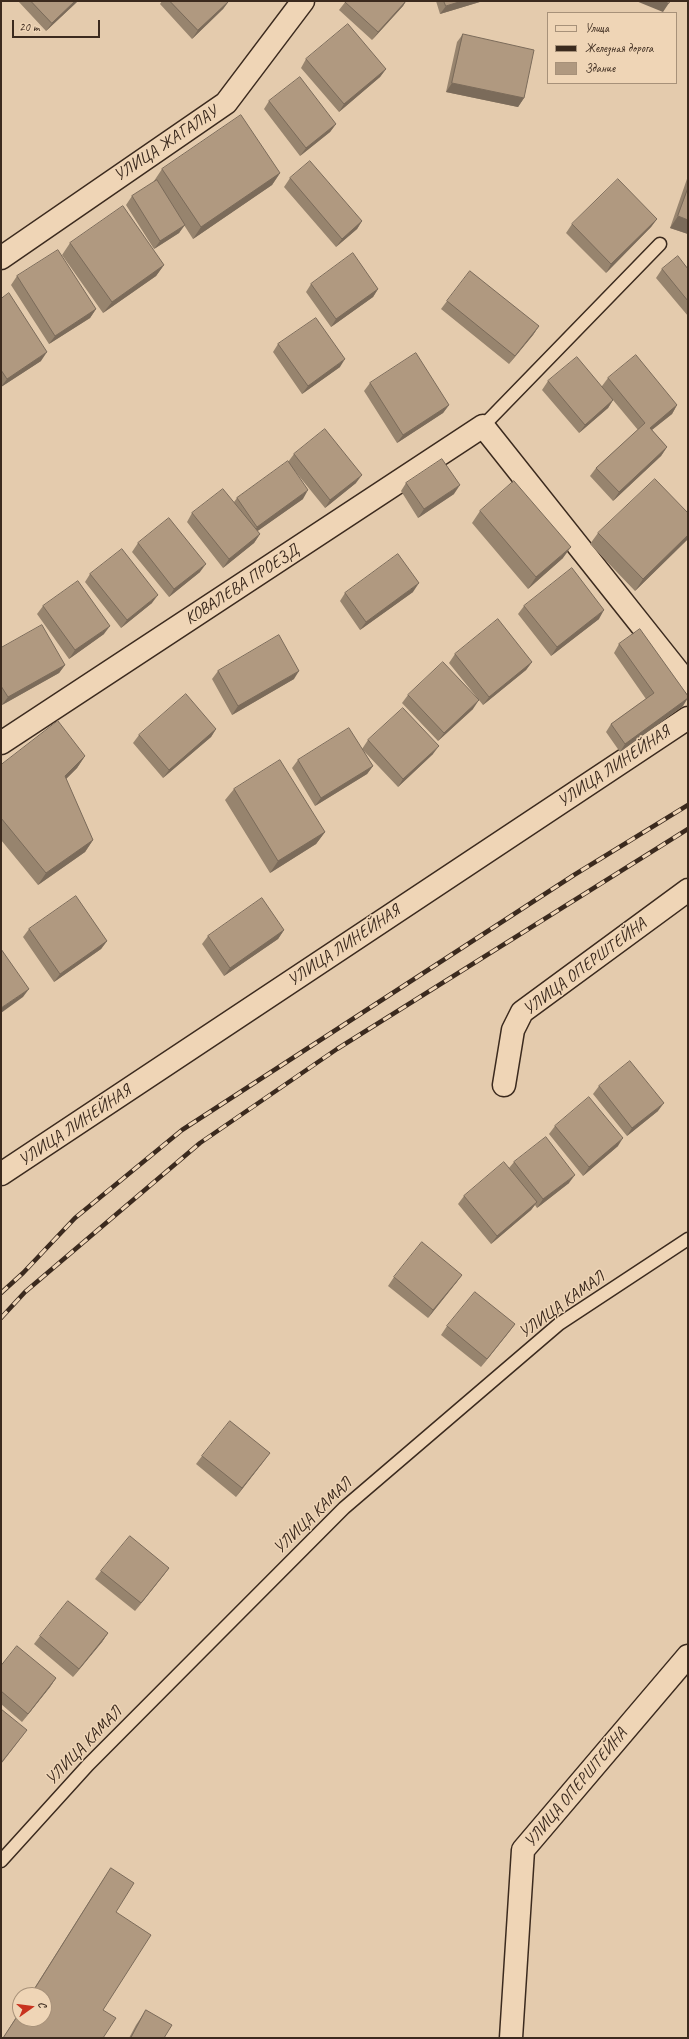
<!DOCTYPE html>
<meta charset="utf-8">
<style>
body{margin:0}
#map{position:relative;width:689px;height:2039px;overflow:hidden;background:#e4cbad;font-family:Caveat,sans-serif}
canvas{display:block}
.frame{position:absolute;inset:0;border:2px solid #3b2a1e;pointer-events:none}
.legend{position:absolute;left:547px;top:12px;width:130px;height:72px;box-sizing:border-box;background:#efd5b6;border:1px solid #a79179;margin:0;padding:5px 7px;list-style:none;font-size:12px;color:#3b2a1e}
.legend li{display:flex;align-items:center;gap:8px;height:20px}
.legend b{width:20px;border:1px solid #a79179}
.north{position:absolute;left:12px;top:1987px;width:40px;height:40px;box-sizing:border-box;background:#efd5b6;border:1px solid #a79179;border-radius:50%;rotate:76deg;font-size:11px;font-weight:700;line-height:16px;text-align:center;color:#3b2a1e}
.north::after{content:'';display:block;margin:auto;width:14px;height:18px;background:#c8321e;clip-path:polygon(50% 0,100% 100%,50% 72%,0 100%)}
.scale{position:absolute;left:12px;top:20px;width:88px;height:18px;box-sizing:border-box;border:2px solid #3b2a1e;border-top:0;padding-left:5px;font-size:12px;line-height:14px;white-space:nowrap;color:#3b2a1e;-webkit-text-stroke:3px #efd5b6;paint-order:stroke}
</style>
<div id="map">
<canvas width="689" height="2039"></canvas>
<div class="frame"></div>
<ul class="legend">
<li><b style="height:5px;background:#efd5b6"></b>Улица</li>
<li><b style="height:5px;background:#3b2a1e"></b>Железная дорога</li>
<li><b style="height:11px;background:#b09980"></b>Здание</li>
</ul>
<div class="north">С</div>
<div class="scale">20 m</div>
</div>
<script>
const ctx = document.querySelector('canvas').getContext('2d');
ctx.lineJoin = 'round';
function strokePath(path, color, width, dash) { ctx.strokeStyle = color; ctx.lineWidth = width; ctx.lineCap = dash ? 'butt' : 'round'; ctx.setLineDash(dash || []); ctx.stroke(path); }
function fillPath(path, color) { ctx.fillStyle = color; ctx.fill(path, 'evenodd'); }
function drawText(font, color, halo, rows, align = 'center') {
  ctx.font = font + ' Caveat,sans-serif'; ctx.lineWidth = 3; ctx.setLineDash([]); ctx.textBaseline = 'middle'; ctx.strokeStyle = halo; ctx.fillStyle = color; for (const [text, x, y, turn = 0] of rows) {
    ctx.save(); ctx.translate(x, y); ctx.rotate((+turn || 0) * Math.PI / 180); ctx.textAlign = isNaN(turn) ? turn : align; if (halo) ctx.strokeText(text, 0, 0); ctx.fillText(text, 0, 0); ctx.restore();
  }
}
const service = new Path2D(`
 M483,426L660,244
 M1,1861L88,1765L344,1508L559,1324L688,1239`);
const minor = new Path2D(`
 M1,258L226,103L303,1
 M1,743L483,426L688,684
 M504,1085L513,1030L522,1012L688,890
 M1,1174L688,718
 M511,2038L523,1850L688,1656`);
strokePath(service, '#3b2a1e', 15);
strokePath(minor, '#3b2a1e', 25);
strokePath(service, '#efd5b6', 12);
strokePath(minor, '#efd5b6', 22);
const rail = new Path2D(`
 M1,1293L23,1273L75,1218L182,1130L574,875L688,805
 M1,1318L25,1292L200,1143L337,1049L688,829`);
strokePath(rail, '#3b2a1e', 4.5);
strokePath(rail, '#efd5b6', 3, [9]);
fillPath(new Path2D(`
 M18,1H78L46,31Z
 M162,1H229L223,9L192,39L160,4Z
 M346,1H406L403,6L372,40L339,10Z
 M436,1H483L440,14Z
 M463,34L524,98L518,107L446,92L457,42Z
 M306,59L386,69L380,77L339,112L301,68Z
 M269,101L336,124L330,132L300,156L264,109Z
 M162,169L280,173L272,185L193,239L184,225L179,233L154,249L126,205L132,196L154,182V181Z
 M688,176V234L670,228Z
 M290,178L362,221L357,229L336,247L284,187Z
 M657,219L651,227L606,273L566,233L572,224Z
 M70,243L164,265L156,276L103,313L62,255Z
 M662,269H688V316L656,278Z
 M17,276L96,309L90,318L49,344L11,285Z
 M311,284L378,289L373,297L331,327L306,292Z
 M1,299L41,361L1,387Z
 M447,301L539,326L533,335L509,364L441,309Z
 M278,344L340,367L302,394L273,352Z
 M608,378L677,405L672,414L652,430L667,447L661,456L613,501L590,476L596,468L638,430L613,400L608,408L579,433L542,390L548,381L602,386Z
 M370,383L449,405L443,413L397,443L364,391Z
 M294,454L356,483L325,508L294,470L303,499L257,531L260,534L254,543L223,568L187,522L192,513L234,502L237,498L288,462Z
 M406,483L454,494L418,518L401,491Z
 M480,511L563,558L528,589L472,523Z
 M598,533L688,539L635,591L590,544Z
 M138,543L200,572L169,597L132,552Z
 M90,574L152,603L121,628L85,582Z
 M413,592L360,630L340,601L345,593Z
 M43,606L104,634L69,659L37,614Z
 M524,606L599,619L551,656L518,614Z
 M619,644L683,706L620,752L606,732L611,724L646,699L614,653Z
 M1,648L65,665L59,673L2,705L1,704Z
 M455,654L532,662L526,670L483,705L449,663Z
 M218,671L294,679L232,715L212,679Z
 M408,695L473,709L438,741L402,703Z
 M216,729L211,737L163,778L133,743L139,735Z
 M368,740L433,754L398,787L362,749L373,766L367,774L315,806L292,768L298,760L362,749Z
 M85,756L77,768L66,779L93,840L85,852L38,885L1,840V765Z
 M234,789L325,832L316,844L270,873L225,800Z
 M29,929L107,941L101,949L54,982L23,937Z
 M284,930L278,939L224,976L202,944L208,936Z
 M599,1086L658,1111L627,1136L593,1094Z
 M555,1126L618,1146L583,1176L549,1134Z
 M514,1162L569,1183L537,1208L535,1205L531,1210L491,1244L458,1204L464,1196L509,1168Z
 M462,1275L456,1283L428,1318L388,1286L394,1277Z
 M515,1324L509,1332L481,1367L441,1335L447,1326Z
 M202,1456L264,1461L236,1497L196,1464Z
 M169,1568L163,1576L135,1611L95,1579L101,1571Z
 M108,1633L102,1642L73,1677L34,1644L40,1636Z
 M1,1666L56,1678L50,1687L22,1722L1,1704Z
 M111,1868L116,1912L103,2010V2038H3L20,2011V2019L44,1995H30L101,1883Z
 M146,2010L164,2038H129L136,2025Z`), '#97846e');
fillPath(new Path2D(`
 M75,1H78L46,31L52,23Z
 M229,1L223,9L192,39L198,30Z
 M406,1L403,6L372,40L378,32Z
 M462,1H483L440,14L446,6Z
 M636,1H663L669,3L663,12Z
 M386,69L380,77L339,112L344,104Z
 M452,83L524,98L518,107L446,92Z
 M336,124L330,132L300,156L306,148Z
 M280,173L272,185L193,239L201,227Z
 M678,216L688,220V234L670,228Z
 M657,219L651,227L606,273L611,264Z
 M362,221L357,229L336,247L342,239Z
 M185,225L179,233L154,249L160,241Z
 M164,265L156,276L103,313L112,302Z
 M378,289L373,297L331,327L336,319Z
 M96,309L90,318L49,344L55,336Z
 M539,326L533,335L509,364L515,356Z
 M47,352L41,361L1,387L7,379Z
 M345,359L340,367L302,394L308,386Z
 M613,400L608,408L579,433L585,425Z
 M449,405L443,413L397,443L403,435Z
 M677,405L672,414L644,436L650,428Z
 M667,447L661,456L613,501L619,492Z
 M362,475L356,483L325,508L330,500Z
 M460,485L454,494L418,518L424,509Z
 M308,490L303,499L252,535L257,527Z
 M260,534L254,543L223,568L229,559Z
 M688,535V539L635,591L643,579Z
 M571,547L563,558L528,589L536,577Z
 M206,564L200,572L169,597L174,589Z
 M419,583L413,592L360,630L366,622Z
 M158,595L152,603L121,628L127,620Z
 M604,610L599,619L551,656L557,647Z
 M110,626L104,634L69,659L75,650Z
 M532,662L526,670L483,705L489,697Z
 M65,665L59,673L2,705L8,697Z
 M299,671L294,679L232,715L238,706Z
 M688,698L683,706L620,752L625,744Z
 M479,700L473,709L438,741L444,733Z
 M216,729L211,737L163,778L169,770Z
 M439,746L433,754L398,787L403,779Z
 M85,756L77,768L57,788L65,776Z
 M373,766L367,774L315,806L321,798Z
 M325,832L316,844L270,873L278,861Z
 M93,840L85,852L38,885L46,873Z
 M284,930L278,939L224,976L230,968Z
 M107,941L101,949L54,982L60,974Z
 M29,989L23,997L1,1013V1008Z
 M664,1103L658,1111L627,1136L632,1128Z
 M623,1138L618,1146L583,1176L589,1167Z
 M575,1175L569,1183L537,1208L543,1199Z
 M537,1202L531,1210L491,1244L497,1236Z
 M462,1275L456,1283L428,1318L433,1310Z
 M515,1324L509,1332L481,1367L487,1359Z
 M270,1453L264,1461L236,1497L242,1488Z
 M169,1568L163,1576L135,1611L141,1603Z
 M108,1633L102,1642L73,1677L79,1669Z
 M56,1678L50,1687L22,1722L28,1714Z
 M27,1730L21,1738L1,1764V1763Z`), '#7b6b5a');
const building = new Path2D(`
 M31,1H75L52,23Z
 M170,1H229L198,30Z
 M346,1H406L378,32L345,2Z
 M444,1H462L446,6Z
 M663,1H670L669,3Z
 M348,24L386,69L344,104L306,59Z
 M463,34L534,50L524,98L452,83Z
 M300,77L336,124L306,148L269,101Z
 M241,115L280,173L201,227L162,169Z
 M310,161L362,221L342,239L290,178Z
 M618,179L657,219L611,264L572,224Z
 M157,180L185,225L160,241L132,196Z
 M688,188V220L678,216Z
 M123,206L164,265L112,302L70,243Z
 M58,250L96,309L55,336L17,276Z
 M353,253L378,289L336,319L311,284Z
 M678,256L688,269V301L662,269Z
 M470,271L539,326L515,356L447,301Z
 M9,293L47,352L7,379L1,370V299Z
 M316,318L345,359L308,386L278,344Z
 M416,353L449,405L403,435L370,383Z
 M636,355L677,405L650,428L667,447L619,492L596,468L645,423L608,378Z
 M577,357L613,400L585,425L548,381Z
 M325,429L362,475L330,500L294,454Z
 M442,459L460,485L424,509L406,483Z
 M288,461L308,490L257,527L237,498Z
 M655,479L688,513V535L643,579L598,533Z
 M514,481L571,547L536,577L480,511Z
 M223,489L260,534L229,559L192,513Z
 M169,518L206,564L174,589L138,543Z
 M122,549L158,595L127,620L90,574Z
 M398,554L419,583L366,622L345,593Z
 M572,568L604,610L557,647L524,606Z
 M78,581L110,626L75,650L43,606Z
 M498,619L532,662L489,697L455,654Z
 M42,625L65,665L8,697L1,686V648Z
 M640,629L688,696V698L625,744L611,724L654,693L619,644Z
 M279,635L299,671L238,706L218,671Z
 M443,662L479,700L444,733L408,695Z
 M186,694L216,729L169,770L139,735Z
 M403,708L439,746L403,779L368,740Z
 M58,721L85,756L65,776L93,840L46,873L1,818V765Z
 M349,728L373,766L321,798L298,760Z
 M280,760L325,832L278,861L234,789Z
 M76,896L107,941L60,974L29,929Z
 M262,898L284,930L230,968L208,936Z
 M1,949L29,989L1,1008Z
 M630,1061L664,1103L632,1128L599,1086Z
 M589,1097L623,1138L589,1167L555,1126Z
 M546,1137L575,1175L543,1199L514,1162Z
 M504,1162L537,1202L497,1236L464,1196Z
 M422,1242L462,1275L433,1310L394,1277Z
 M475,1292L515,1324L487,1359L447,1326Z
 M230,1421L270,1453L242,1488L202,1456Z
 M130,1536L169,1568L141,1603L101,1571Z
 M68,1601L108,1633L79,1669L40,1636Z
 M17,1646L56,1678L28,1714L1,1691V1666Z
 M1,1709L27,1730L1,1763Z
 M111,1868L134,1883L116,1912L151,1935L103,2010L116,2018L103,2038H3L20,2012V2019H44V1995H31Z
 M146,2010L172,2025L164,2038H131Z`);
fillPath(building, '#b09980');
strokePath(building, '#7b6b5a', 1);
drawText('17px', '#3b2a1e', '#efd5b6', [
 ["УЛИЦА ЖАГАЛАУ",166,144,-34],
 ["КОВАЛЕВА ПРОЕЗД",242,585,-33],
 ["УЛИЦА ЛИНЕЙНАЯ",614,767,-34],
 ["УЛИЦА ЛИНЕЙНАЯ",344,946,-34],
 ["УЛИЦА ОПЕРШТЕЙНА",585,967,-37],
 ["УЛИЦА ЛИНЕЙНАЯ",75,1126,-34],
 ["УЛИЦА КАМАЛ",562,1305,-36],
 ["УЛИЦА КАМАЛ",313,1516,-44],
 ["УЛИЦА КАМАЛ",84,1746,-46],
 ["УЛИЦА ОПЕРШТЕЙНА",576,1788,-50]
]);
</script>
